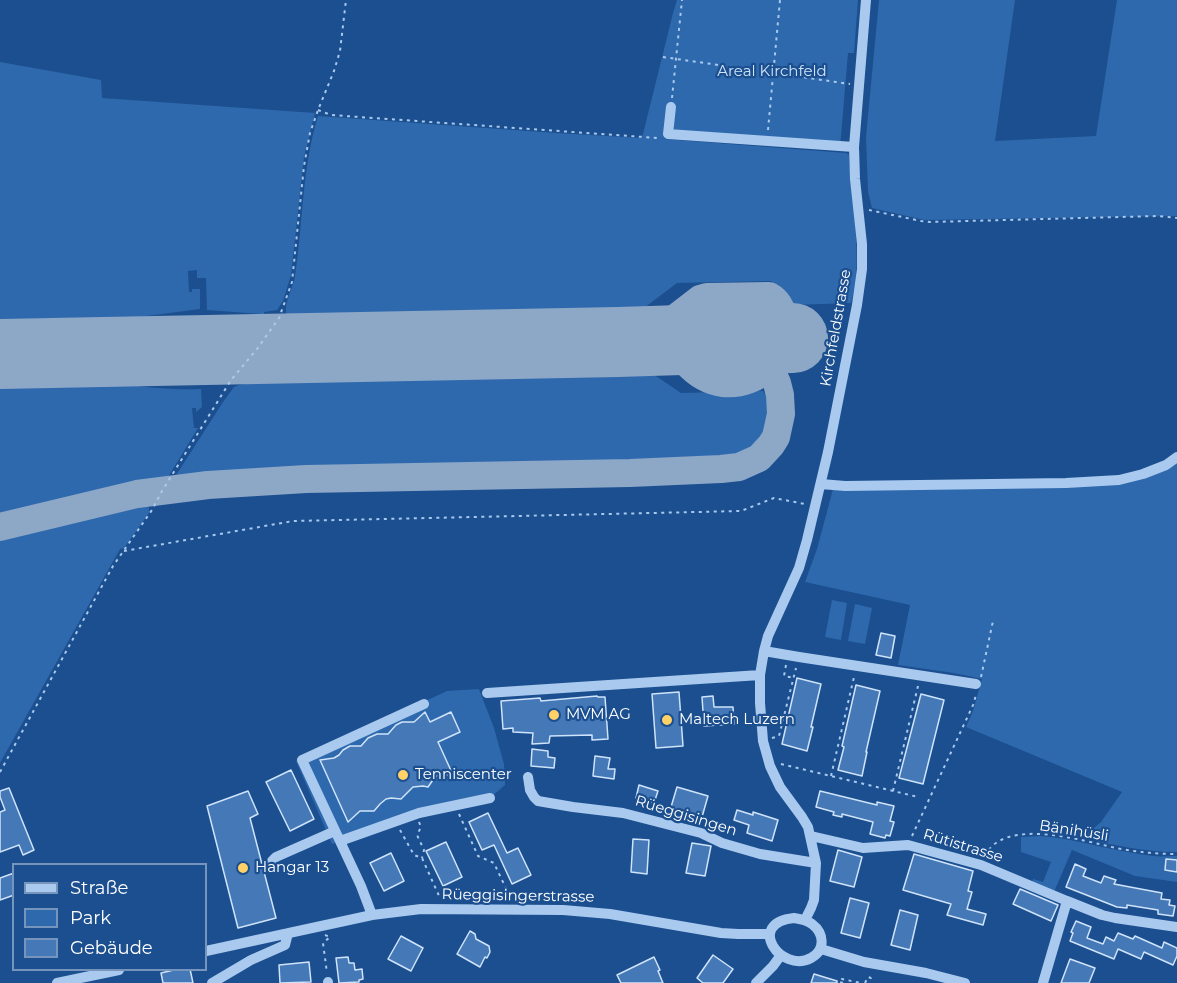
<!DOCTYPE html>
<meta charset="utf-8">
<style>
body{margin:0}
#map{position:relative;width:1177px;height:983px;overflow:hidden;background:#1b4f8f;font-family:Montserrat,sans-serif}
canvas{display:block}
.legend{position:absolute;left:12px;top:863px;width:195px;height:108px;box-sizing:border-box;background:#1b4f8f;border:2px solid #7695bc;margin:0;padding:8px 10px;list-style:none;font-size:18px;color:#fff}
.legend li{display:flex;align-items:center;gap:12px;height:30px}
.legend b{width:30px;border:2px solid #7695bc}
</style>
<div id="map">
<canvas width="1177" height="983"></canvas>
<ul class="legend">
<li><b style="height:8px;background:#a9c9ee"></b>Straße</li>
<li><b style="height:16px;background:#2e69ad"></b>Park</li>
<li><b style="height:16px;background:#4478b7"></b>Gebäude</li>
</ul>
</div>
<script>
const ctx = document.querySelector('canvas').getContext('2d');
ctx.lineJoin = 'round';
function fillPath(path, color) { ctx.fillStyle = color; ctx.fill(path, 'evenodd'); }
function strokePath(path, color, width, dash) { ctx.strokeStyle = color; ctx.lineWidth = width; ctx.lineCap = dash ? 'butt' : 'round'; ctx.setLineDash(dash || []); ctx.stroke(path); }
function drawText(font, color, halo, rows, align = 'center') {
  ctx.font = font + ' Montserrat,sans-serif'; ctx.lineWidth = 4.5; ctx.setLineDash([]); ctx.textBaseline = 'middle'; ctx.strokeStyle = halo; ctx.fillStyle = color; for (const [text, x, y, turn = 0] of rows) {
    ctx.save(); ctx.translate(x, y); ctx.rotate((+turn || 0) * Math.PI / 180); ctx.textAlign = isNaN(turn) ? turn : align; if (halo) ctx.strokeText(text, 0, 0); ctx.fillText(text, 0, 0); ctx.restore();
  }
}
fillPath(new Path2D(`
 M677,0H858L854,53H848L840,148L651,138L846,153L849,155C851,200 864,260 851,303L793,305L771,281L677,283L644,308L287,316C283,302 293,290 295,276C303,223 302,168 318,116L556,133L642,138L673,13Z
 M879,0H1015L995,141L1096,136L1117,0H1177V216L924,220L872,208L868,192L866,137Z
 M0,62L101,80L102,98L315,113L304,157L291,275L283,301L277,310L264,312V314H261L207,310L206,278H197V270L188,271L189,292H192V289H200V309L116,320L0,324Z
 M647,370L681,393L763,391C776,411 770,439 751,453C745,457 739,459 732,461L238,473L173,480L223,402L234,387L239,385L273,379Z
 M116,382C143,388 173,390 201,389L202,407L196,412V408H192L194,428H198L165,482L133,487L0,519V385Z
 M1177,460V852C1145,852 1114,845 1082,838L1101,822L1122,792L966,727L973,711L982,679L954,673L898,665L910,605L805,582L817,549L833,489L1096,484Z
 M147,500L149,509V513L124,548L120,549L0,763V534L85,513Z
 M832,600L847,603L841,640L825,637Z
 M855,604L872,608L865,644L848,641Z
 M479,689L494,728L504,764L505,785L490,798L419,813L332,844L296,761L447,691Z
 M1040,836C1079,839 1115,852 1153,856C1161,857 1169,856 1177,856V882L1135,876L1072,850L1054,892L1032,883L1033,879L1043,882L1051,862L1021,852V837Z`), '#2e69ad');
strokePath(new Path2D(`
 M639,341L652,336L700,299L707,297L769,296C778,301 782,309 783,319C790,355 759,387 723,383C708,381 697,374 687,363C678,354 672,343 659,341
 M0,527L137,494L208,485L306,479L630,473L721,469L739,467L759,458L771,445L776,437L781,414L780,395L777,383L772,372L763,361L753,353L742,346L713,339`), '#8da7c7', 28);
strokePath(new Path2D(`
 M0,354L618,342L713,339L793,338`), '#8da7c7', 70);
const building = new Path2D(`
 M881,633L895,636L891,658L876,655Z
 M797,678L821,684L811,727H813L807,751L782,744Z
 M856,685L880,691L866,752H867L862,776L838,770L844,747L842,746Z
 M679,692L683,746L656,748L652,694Z
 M921,694L944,700L923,784L899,778Z
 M597,696L598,697H605L608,739L592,740V735L550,736L549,743L532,744L533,733L513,732V728L503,729L501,701L540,698L541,701Z
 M713,696L714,707H733L734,724L704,726L702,697Z
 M425,712L430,722L451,712L460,732L438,742L453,775H439L435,777L428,787L423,786L413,787L401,799L391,798L386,799L380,804L374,811H360L348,822L320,760L334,758L339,755L343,750L350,746H361L368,738L377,734H388L396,725L402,722H414Z
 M532,749L548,751V757L555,758L554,768L531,766Z
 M595,756L610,758L608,769H615L614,779L593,776Z
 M291,770L314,819L290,831L266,782Z
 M639,785L658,791L654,803L636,798Z
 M677,787L708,796L702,817L671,807Z
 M9,788L34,850L23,855L19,845L0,852V812L5,810L0,797V791Z
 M248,791L258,814L250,818L276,918L238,928L207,806Z
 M820,791L877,805V802L894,806L890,821L894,822L890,836L886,835L885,838L870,834L873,822L842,814V817L833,815L834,812L816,807Z
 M737,810L753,815V812L778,820L772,841L747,833L749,825L734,820Z
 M488,813L507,853L518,848L531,875L512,884L494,845L482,850L469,822Z
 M633,839L649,840L647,874L631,872Z
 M446,842L462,877L443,886L426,851Z
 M692,843L711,846L705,876L686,873Z
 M838,850L862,857L854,887L830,881Z
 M391,853L404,881L384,891L370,863Z
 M914,854L973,871L968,891L972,892L967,909L986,914L983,925L947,915L951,904L903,890Z
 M1166,859L1177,860V872L1165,870Z
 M1075,864L1086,869L1083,876L1101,883L1104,876L1116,880L1114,884L1162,893L1161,899L1170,900L1169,905L1175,906L1173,916L1158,914V910L1127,905V908L1117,907L1066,887Z
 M14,873V895L0,900V878Z
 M1020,889L1058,905L1051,921L1013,904Z
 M850,898L869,903L860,938L841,933Z
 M900,910L918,915L910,950L891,945Z
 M1076,921L1091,927L1087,938L1103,944L1106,937L1114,941L1118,933L1133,939L1135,936L1162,948L1164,942L1177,948V956L1173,965L1144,952L1141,959L1118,949L1114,959L1070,941L1073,933L1071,932Z
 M470,931L475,934L476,939L489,946L490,952L487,958L485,957L480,967L457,954Z
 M401,936L423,948L411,971L388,959Z
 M713,955L733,969L723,983H703L697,978Z
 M348,957L349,963H354L355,970L362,969L363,979L359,980V982L339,983L336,958Z
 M654,957L660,970L658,971L663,983H621L617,975Z
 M1070,959L1095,968L1089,983H1061Z
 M309,962L311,982L280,983L279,965Z
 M178,969H190L193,983H163L161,973Z
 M814,974L837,981V983H811Z`);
fillPath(building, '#4478b7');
strokePath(building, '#cfe3fa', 1.5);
strokePath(new Path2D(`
 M663,57L850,84
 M672,98L682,0
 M318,110L331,115L658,138
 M768,130L780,0
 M869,210L921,221L930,222L1158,216L1177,218
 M124,551L293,521L741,511L774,498L805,504
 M786,665L784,676L794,678
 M981,677L993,621
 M772,738L779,736L796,668
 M781,764L918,797
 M0,772L113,566L152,510L162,491L231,380L257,349L279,318L292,282L304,166L310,133L318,110L334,71L340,51L346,0
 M831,776L854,677
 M893,791L918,686
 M459,814L478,856L494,863L510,897
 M419,822L421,827L417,835L424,850L422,858
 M400,830L414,855L422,858L440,898
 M912,836L974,703L976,694
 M985,856C1004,816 1084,841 1116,848C1137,852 1156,854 1177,854
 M456,898L548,897L576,900
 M325,935L330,937L323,943L327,973
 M843,983L839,982L842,979L861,983
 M865,983L868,977L871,978L872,974`), '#a9c9ee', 2, [3, 4.5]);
strokePath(new Path2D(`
 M671,107L668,134L854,147
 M821,484L845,486L1066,483L1119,480L1143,474L1166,465L1177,457
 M764,651L799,657L976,684
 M487,693L760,675
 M528,777L530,790L534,797L538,801L573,807L623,813L701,833L722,843L760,854L816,863
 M811,836L863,848L908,845L981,865L1067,901
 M340,841L419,813L490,798
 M270,867L272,861L276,857L335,831
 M372,915L361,886L302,760L424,704
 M794,918C801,919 807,920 812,924C824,933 826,950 811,958C781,974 745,923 794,918Z
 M805,920L811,908L814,900L816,863L808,827L802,817L780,787L770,766L763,741L760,703V675L764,651L768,636L799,568L807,540L828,452L857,305L862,269V244L855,179L854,147L866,0
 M821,949L864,962L926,973L965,983
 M206,951L372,915L421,909L563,910L610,914L721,933L738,934H769
 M328,982V983
 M57,983L119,970
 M212,983L251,960L285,945L288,933
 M756,983L773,966L781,955
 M1043,983L1067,901L1102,915L1115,918L1177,927`), '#a9c9ee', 10);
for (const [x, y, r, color] of [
 [554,715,6,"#ffd166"],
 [667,720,6,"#ffd166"],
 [403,775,6,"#ffd166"],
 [243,868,6,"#ffd166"]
]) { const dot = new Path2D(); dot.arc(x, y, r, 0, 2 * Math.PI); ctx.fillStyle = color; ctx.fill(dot); strokePath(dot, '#1b4f8f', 2); }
drawText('15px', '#cfe3fa', '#1b4f8f', [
 ["Areal Kirchfeld",772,72]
]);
drawText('15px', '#fff', '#1b4f8f', [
 ["Kirchfeldstrasse",836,328,-80],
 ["Rüeggisingen",686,816,17],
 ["Bänihüsli",1074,831,9],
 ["Rütistrasse",963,846,17],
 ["Rüeggisingerstrasse",518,896,1]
]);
drawText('15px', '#fff', '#1b4f8f', [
 ["MVM AG",566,715],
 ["Maltech Luzern",679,720],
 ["Tenniscenter",415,775],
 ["Hangar 13",255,868]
], 'left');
</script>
